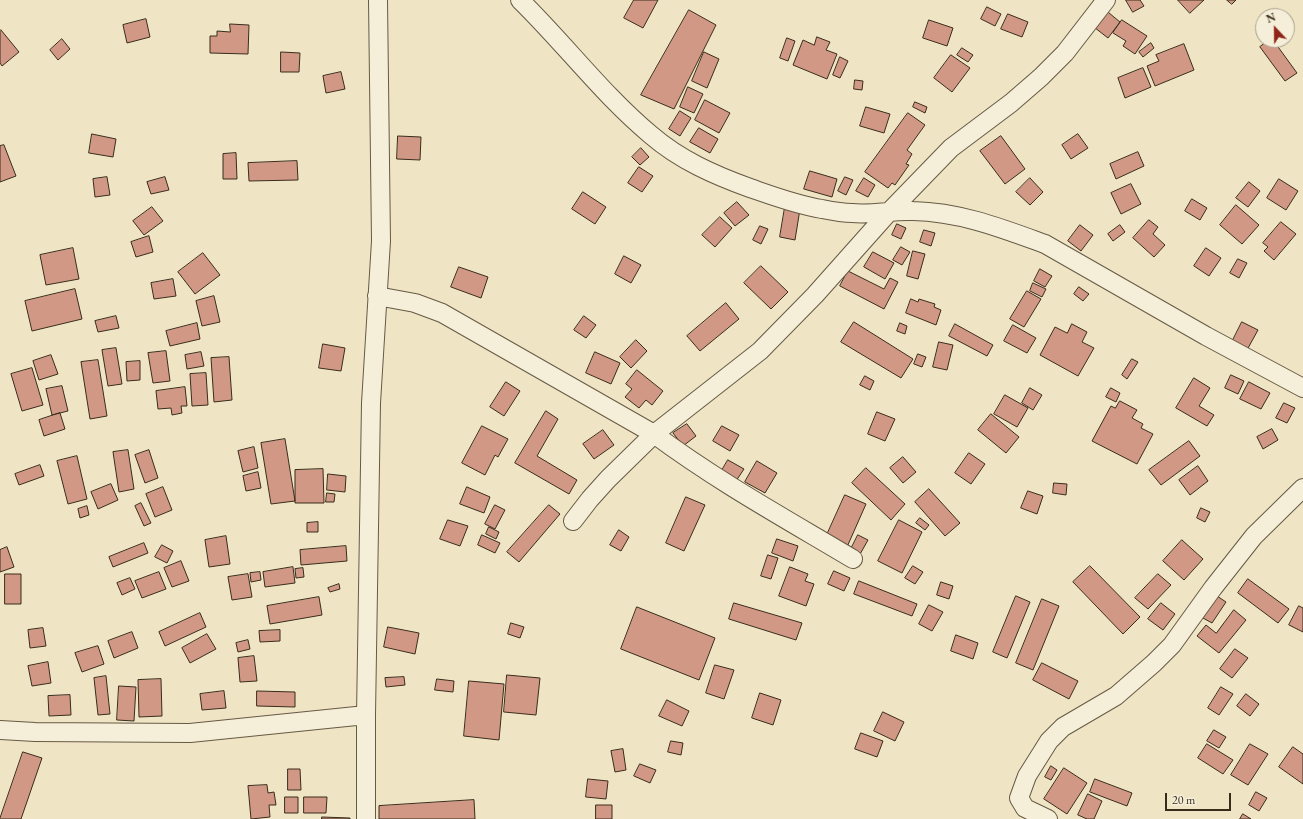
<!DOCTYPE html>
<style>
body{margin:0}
#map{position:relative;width:1303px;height:819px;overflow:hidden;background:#efe5c4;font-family:"EB Garamond",serif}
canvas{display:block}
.north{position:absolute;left:1255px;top:8px;width:40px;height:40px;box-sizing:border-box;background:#f5eed9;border:1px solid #aaa08d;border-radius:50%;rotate:338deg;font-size:11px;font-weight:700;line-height:16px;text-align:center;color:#392c1b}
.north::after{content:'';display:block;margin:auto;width:14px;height:18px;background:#8f2418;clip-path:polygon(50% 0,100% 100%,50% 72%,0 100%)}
.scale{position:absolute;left:1165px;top:793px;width:66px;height:18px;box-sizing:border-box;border:2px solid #392c1b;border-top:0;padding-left:5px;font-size:12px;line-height:14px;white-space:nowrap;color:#392c1b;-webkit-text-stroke:3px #f5eed9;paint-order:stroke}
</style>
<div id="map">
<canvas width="1303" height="819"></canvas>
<div class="north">N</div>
<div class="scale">20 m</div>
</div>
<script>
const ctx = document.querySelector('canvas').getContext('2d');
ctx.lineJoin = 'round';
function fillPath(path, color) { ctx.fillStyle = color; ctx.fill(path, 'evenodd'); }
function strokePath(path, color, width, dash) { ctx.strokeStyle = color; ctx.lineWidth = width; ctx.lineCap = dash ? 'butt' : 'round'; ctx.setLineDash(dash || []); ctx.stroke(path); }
const building = new Path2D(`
 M634,0H658L643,28L624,18Z
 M1126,0H1140L1144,6L1133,12Z
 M1178,0H1204L1190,13Z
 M1227,0H1236L1232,4Z
 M987,7L1001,14L995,26L981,19Z
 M1103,8L1120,22L1108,38L1090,24Z
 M689,10L716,25L674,109L641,95Z
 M1008,14L1028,22L1022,37L1001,29Z
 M146,19L150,37L127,43L123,25Z
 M929,20L953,28L947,46L923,38Z
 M1122,20L1147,36L1135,54L1123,46L1126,41L1113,33Z
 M230,24L249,25L248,54L210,53V36H217V31L230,32Z
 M1,30L19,52L2,66L0,63V31Z
 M817,37L830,42L826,50L837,54L827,79L793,65L803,40L814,45Z
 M787,38L795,41L788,61L780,58Z
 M62,39L70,49L58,60L50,50Z
 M1269,40H1273L1297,73L1285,81L1260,47Z
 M1151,43L1154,48L1143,57L1139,52Z
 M1184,44L1194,70L1155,86L1147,66L1159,61L1156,55Z
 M962,48L973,55L968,62L957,55Z
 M281,52L300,53L299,72H281Z
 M704,52L719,59L707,88L692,81Z
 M951,55L970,68L952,92L934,78Z
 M840,57L848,61L840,78L833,75Z
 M1143,68L1151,87L1125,98L1118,78Z
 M341,72L345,89L326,93L323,76Z
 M855,80L863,81L862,90L854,89Z
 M688,87L703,94L694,113L680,107Z
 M705,100L730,113L719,133L695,120Z
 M915,102L927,107L925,113L913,107Z
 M866,107L890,114L884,133L860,126Z
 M680,111L691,118L680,136L669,129Z
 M908,113L925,125L907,150L912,154L906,164L909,165L895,185L892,183L888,188L865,172Z
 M699,128L718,139L710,153L690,142Z
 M92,134L116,139L113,157L89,153Z
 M1078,134L1088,148L1071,159L1062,145Z
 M398,136L421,137L420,160L397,159Z
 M1001,136L1025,169L1005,184L980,151Z
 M4,145L16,176L0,182V146Z
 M641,148L649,157L640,165L632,157Z
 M1138,152L1144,166L1116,179L1110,164Z
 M236,153L237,179H223V154Z
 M297,161L298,180L249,181L248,163Z
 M639,167L653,176L642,192L628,183Z
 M810,171L837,179L832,197L804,189Z
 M107,177L110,195L95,197L93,179Z
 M165,177L169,190L151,194L147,182Z
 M845,177L853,180L846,195L838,191Z
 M864,178L875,185L868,197L856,191Z
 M1030,178L1043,192L1030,205L1016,192Z
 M1279,179L1298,191L1286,210L1267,198Z
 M1249,182L1260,191L1248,207L1236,198Z
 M1131,184L1141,204L1121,214L1111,193Z
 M583,192L606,207L595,224L572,209Z
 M1192,199L1207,208L1200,220L1185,211Z
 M737,202L749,215L735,226L724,213Z
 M1236,205L1259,225L1242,244L1220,225Z
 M152,207L163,221L144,235L133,221Z
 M785,207L800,209L795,240L780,237Z
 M720,217L732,228L715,247L702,235Z
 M1149,220L1158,227L1153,234L1165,245L1154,257L1133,238Z
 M1281,222L1296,234L1274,260L1264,251L1268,247L1263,243Z
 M897,224L906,228L901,239L892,235Z
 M1080,225L1093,235L1081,251L1068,241Z
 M1120,225L1125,232L1113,241L1108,234Z
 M760,226L768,229L761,244L753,240Z
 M924,230L935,233L931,246L920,242Z
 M149,236L153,252L136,257L131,242Z
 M901,247L910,252L902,265L893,260Z
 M73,248L79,279L46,285L40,255Z
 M1206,248L1221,258L1209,276L1194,266Z
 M913,251L925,254L918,279L907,276Z
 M873,252L894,263L885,279L864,267Z
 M203,253L220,275L195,294L178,272Z
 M624,256L641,265L631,283L615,274Z
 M1238,259L1247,263L1239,278L1230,273Z
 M761,266L788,292L771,309L744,283Z
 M459,267L488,277L481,298L451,287Z
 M1040,269L1052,276L1045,287L1034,281Z
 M848,271L884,289L890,278L898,282L884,309L840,286Z
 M173,279L176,296L154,299L151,283Z
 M1033,283L1046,289L1042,297L1030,291Z
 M1079,287L1089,294L1083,301L1074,294Z
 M75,289L82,319L32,331L25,301Z
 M1027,291L1041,299L1024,327L1010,319Z
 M214,296L220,322L202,326L196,301Z
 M911,299L918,302L919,299L935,304L934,307L941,310L936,325L906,313Z
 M726,303L739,319L700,351L687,336Z
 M116,316L119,328L98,332L95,321Z
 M584,316L596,325L586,338L574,330Z
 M854,322L913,359L901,378L841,342Z
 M1242,322L1258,330L1247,350L1232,342Z
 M197,323L200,339L170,346L166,331Z
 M900,323L907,326L905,334L897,331Z
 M955,324L993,345L987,356L949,336Z
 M1072,324L1087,332L1082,342L1094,348L1078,376L1040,355L1055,327L1067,333Z
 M1013,325L1036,338L1027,353L1004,341Z
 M636,340L647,351L631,368L620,357Z
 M939,342L953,345L947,370L933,367Z
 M323,344L345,348L341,371L319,368Z
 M116,348L122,384L108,386L102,350Z
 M166,351L170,381L153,383L148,353Z
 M201,352L204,366L187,369L185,355Z
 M595,352L620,363L611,384L586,373Z
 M918,354L926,357L922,367L914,364Z
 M51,355L58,374L39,380L33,361Z
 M229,357L232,400L214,402L211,358Z
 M1132,359L1138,362L1127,379L1122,375Z
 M98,360L107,416L90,419L81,362Z
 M140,361V380L127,381L126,362Z
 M32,368L43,405L22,411L11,374Z
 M637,370L663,391L652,405L646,400L639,408L625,397L632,389L626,384Z
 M206,373L208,405L192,406L190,374Z
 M1231,375L1244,381L1238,394L1225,388Z
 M865,376L874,381L870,390L860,385Z
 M1194,378L1210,388L1199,406L1214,415L1207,426L1176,408Z
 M506,382L520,391L504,416L490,407Z
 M1249,382L1270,393L1261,409L1240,399Z
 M62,386L68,411L52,415L46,389Z
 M185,387L187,406H181L182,413L172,415L171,408L158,409L156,391Z
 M1030,388L1042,395L1033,410L1022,403Z
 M1111,388L1120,393L1116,402L1106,397Z
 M1005,395L1028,408L1017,427L994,414Z
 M1120,401L1137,410L1132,418L1143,424L1141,428L1153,434L1137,464L1092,441L1111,406L1115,408Z
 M1284,403L1295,408L1287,423L1276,418Z
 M546,411L558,419L537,456L577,480L569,494L515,463Z
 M877,412L895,419L885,441L868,434Z
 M60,413L65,429L44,436L39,420Z
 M991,414L1019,437L1006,453L978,430Z
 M687,424L696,436L683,446L673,433Z
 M482,426L508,439L498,457L495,455L485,475L462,463Z
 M722,426L739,435L730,451L713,441Z
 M1272,429L1278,440L1263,449L1257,437Z
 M603,430L614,445L594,459L583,444Z
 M285,439L295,501L271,504L261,443Z
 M1189,441L1200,456L1161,485L1149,470Z
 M254,447L258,468L243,472L238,451Z
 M128,450L134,489L119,492L113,452Z
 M149,450L158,478L145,483L135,455Z
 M969,453L985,464L971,484L955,473Z
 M77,456L87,499L68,504L57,461Z
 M903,457L916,472L903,483L890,468Z
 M728,460L744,469L736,481L721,472Z
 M757,461L777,473L765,493L745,482Z
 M40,465L44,476L19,485L15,474Z
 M1198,466L1208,481L1190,495L1179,480Z
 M866,468L905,504L891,520L852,483Z
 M323,469L324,503H295V470Z
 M258,472L261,488L246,491L243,476Z
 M328,474L346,476L345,492L327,490Z
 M1054,483L1067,484L1066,495L1053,493Z
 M111,484L118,500L98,509L91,492Z
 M163,487L172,510L155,517L146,494Z
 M467,487L490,497L484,513L460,504Z
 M929,489L960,523L945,536L915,502Z
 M1028,491L1043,496L1037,514L1021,508Z
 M327,493L335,494L334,502H326Z
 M845,495L866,504L847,547L826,537Z
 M686,497L705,505L684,551L666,543Z
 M141,503L151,523L144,526L135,506Z
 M495,505L505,510L495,529L485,524Z
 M549,505L560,514L519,562L507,552Z
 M87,506L89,515L80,518L78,509Z
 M1201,508L1210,512L1205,522L1197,518Z
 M920,518L929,525L925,530L916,523Z
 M448,520L468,526L460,546L440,539Z
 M899,520L922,532L902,573L878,561Z
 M318,522V532H307V523Z
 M489,527L499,532L496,539L486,534Z
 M619,530L629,537L621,551L610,545Z
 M482,535L500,543L495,553L478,545Z
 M858,535L868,540L859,556L850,551Z
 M226,536L230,564L209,567L205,540Z
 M777,539L798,546L793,561L772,553Z
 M1182,540L1203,559L1184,580L1163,561Z
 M144,543L148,553L113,567L109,557Z
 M162,545L173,551L167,563L155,557Z
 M346,546L347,561L301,565L300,550Z
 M7,547L14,567L0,572V550Z
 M768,555L778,558L771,579L761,576Z
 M181,561L189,581L172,587L164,568Z
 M913,566L923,572L915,584L905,578Z
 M1090,566L1140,617L1123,634L1073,582Z
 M293,567L295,583L265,587L263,572Z
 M790,567L808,574L805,581L814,584L806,606L779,596Z
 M303,568L304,577L296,578L295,569Z
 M834,571L850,578L844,591L828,584Z
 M159,572L166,589L142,598L135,581Z
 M260,572L261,580L251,582L250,573Z
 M5,574H21V604H5Z
 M248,574L252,597L232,600L228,577Z
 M1158,574L1171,585L1148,609L1135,598Z
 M130,578L135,589L122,595L117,583Z
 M1248,579L1289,609L1278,623L1238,593Z
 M859,581L917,604L912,616L854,594Z
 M941,582L953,586L949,599L937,595Z
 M339,584L340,589L330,592L328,588Z
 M1016,596L1030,602L1007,658L993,652Z
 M1217,596L1226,602L1212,623L1203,618Z
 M319,597L322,615L270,624L267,606Z
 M1042,599L1059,606L1033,670L1016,663Z
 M734,603L802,623L796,640L729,619Z
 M1161,603L1175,614L1163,630L1148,619Z
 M929,605L943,612L932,631L919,624Z
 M1299,606L1303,608V632L1289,625Z
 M637,607L715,638L699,680L621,649Z
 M1234,610L1246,620L1219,653L1197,636L1206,625L1216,633Z
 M200,613L206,627L165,646L159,632Z
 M511,623L524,627L520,638L508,634Z
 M388,627L419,633L415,654L384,647Z
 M43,628L46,646L30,648L28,630Z
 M280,630V641L260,642L259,631Z
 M132,632L138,648L114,658L108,641Z
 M207,634L216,649L190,663L182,648Z
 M956,635L978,643L973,659L951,651Z
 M248,640L250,649L238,652L236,643Z
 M98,646L104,664L82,672L75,653Z
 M1235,649L1248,658L1232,678L1220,669Z
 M254,656L257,681L240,682L238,658Z
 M48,662L51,683L32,686L28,666Z
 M1042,663L1078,681L1069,699L1033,680Z
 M715,665L734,670L724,699L706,693Z
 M507,675L540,678L536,715L504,712Z
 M106,676L110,714L98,715L94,678Z
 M404,677L405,685L386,687L385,678Z
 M161,679L162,716L139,717L138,680Z
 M437,679L454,681L453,692L435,690Z
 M469,681L504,684L499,740L464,736Z
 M119,686L136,687L134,721L117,720Z
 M1221,687L1233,694L1219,715L1208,708Z
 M224,691L226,708L202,710L200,694Z
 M257,691L295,692V707L257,706Z
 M760,693L781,700L773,725L752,718Z
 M1246,694L1259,704L1250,716L1237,706Z
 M70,695L71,715L49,716L48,696Z
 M667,700L689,711L682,726L659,716Z
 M883,712L904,722L895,741L874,731Z
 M1214,730L1226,737L1219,748L1207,741Z
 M861,733L883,741L877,757L855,749Z
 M671,741L683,743L681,755L668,752Z
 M1207,744L1233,760L1223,774L1198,758Z
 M1250,744L1268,754L1248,785L1231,775Z
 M1293,747L1303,754V784L1279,767Z
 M623,749L626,770L615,772L611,751Z
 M23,752L42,758L21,819H0Z
 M640,764L656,770L650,783L634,776Z
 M1051,766L1057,770L1051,780L1045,777Z
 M1064,768L1087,783L1067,814L1044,799Z
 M288,769H300L301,790H288Z
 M588,779L608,781L606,799L586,797Z
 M1095,779L1132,793L1127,806L1090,792Z
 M267,785L268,793L274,792L276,805H269L270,817L251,819L248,786Z
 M1256,792L1267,798L1259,811L1249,805Z
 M1088,794L1102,801L1094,819H1087L1078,815Z
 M285,797H298V813H285Z
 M304,797H327L326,813H304Z
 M474,800L475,819H379V806Z
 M596,805H612V819H596Z
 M1243,814L1251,819H1240Z
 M322,817L350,818V819H322Z`);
fillPath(building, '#d29886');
strokePath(building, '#392c1b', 1);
const street = new Path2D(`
 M520,0C565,44 603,95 651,135C680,160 714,175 750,188C773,196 797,205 822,209C832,211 843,213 852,213C873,215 893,210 913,211C960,212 1001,228 1045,244L1206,336L1303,388
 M377,296L415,303L442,313L654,434C717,481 786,519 853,559
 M573,521L590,499L608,479L654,434L760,351L815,295L888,213L951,148L1011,103L1041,77L1065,53L1106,0
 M0,730L35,732L190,733L366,715
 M366,819V715L371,403L381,241L378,0
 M1048,819L1025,808L1019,798L1027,776L1049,741L1063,727L1116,696L1154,663L1172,645L1213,588L1254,536L1303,488`);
strokePath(street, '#665a45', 20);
strokePath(street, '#f5eed9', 18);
</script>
